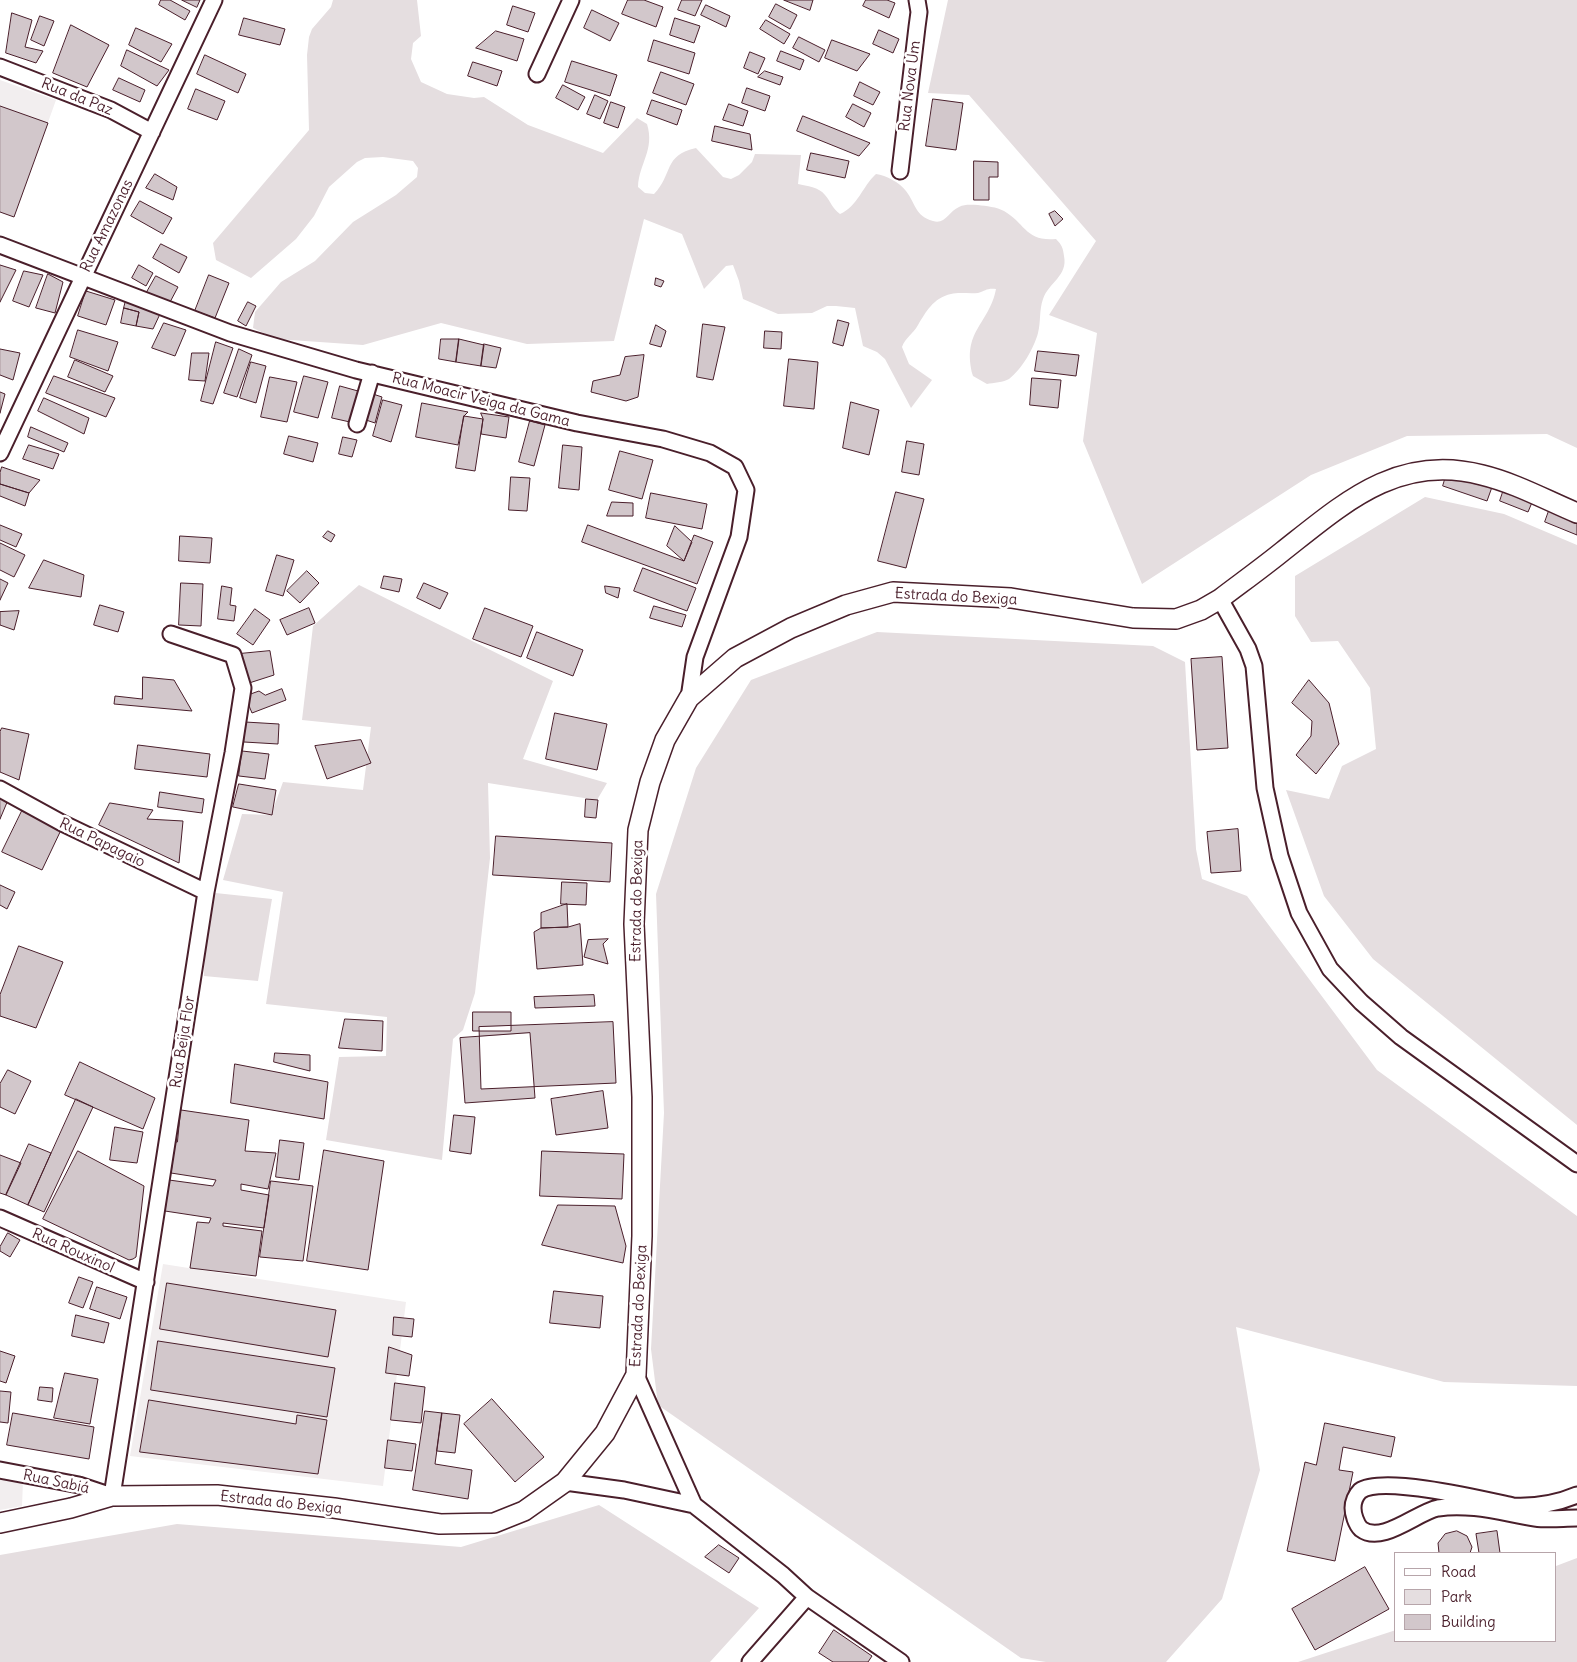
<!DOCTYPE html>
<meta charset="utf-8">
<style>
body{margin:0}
#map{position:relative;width:1577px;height:1662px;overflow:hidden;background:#fff;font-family:Delius,sans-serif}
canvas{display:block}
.legend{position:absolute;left:1394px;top:1552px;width:162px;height:90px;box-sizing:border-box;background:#fff;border:1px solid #b7a5aa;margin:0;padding:6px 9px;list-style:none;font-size:15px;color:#4a1f2b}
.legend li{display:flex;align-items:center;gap:10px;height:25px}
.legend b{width:25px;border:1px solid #b7a5aa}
</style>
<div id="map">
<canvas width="1577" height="1662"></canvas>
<ul class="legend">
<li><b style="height:6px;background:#fff"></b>Road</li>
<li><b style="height:14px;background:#e5dee0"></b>Park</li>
<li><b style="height:14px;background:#d2c7cb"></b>Building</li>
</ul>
</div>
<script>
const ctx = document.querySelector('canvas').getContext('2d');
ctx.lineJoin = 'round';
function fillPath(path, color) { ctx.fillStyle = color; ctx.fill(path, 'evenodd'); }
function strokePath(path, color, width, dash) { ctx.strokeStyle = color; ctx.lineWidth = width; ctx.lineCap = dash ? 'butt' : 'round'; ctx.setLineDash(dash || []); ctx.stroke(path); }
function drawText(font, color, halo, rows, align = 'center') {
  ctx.font = font + ' Delius,sans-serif'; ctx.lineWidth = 5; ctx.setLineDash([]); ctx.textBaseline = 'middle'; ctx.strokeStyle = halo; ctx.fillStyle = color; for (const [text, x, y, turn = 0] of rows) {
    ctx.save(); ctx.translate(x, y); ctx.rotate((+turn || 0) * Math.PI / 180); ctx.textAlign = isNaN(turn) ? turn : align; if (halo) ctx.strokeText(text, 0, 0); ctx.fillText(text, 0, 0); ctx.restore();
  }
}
fillPath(new Path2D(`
 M0,80L56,100L14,217L0,212Z
 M163,1264L406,1302L383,1486L130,1456Z
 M0,1477L23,1481L22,1506L0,1510Z`), '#f2eeef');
fillPath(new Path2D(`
 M333,0H417L421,36L413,43L411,59L421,82L447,94L474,98L484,97L528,125L603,153L637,118L647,124C655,150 639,163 638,187L645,193L654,194C673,175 663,155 696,148L723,177L731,179L739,175L752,162L755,154L801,155L798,184C807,186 819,187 825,195C831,202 832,208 840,214C858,206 862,187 876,174C886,175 900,183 906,191C916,204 915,216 933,221C945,225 949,211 959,207C965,204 971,205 978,205C986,206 997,207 1004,211C1025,223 1026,242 1056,239C1062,245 1063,248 1064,256C1068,276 1049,282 1043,299C1039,310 1041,322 1038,333C1034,348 1022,369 1009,379C1004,382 993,383 987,384L973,376C961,331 989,325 996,289C986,288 986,291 978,293C969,294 959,292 951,294C933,298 926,312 918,325C913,334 905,338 902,347L909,364L932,380L911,408L885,359L877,352L863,346L855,308L836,306H827L812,313L778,314L743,299L739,281L733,265L726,266L704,289L682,234L644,219L614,341L527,344L441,323L363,345L276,339L253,328L255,312L281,282L315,261L353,222L396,195L417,177L418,168L413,161L383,157L365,158L357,162L329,187L314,216L296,239L251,278L216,260L213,243L309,130L307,55L309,37L312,29L331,7Z
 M948,0H1577V448L1547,434L1407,436L1311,475L1142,584L1083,441L1097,333L1049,315L1096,241L969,95L928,93Z
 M1425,497L1504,514L1577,545V1125L1373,959L1324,896L1286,790L1329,799L1342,766L1376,749L1370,688L1338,641L1311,642L1295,616V576Z
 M359,585L553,681L523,759L607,783L597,800L488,783L490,858L475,993L463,1030L453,1039L442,1160L326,1140L339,1057L386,1056L387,1017L266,1004L283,892L223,880L242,814L271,815L283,782L363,790L371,727L302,720L313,626Z
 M877,632L1153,646L1185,662L1196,849L1202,879L1247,896L1377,1070L1577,1216V1386L1444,1382L1236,1327L1260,1470L1222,1599L1166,1662H1046L1021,1658L658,1405L651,1349L664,1113L656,894L696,768L751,680Z
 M206,892L272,899L258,981L204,976Z
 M599,1505L759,1608L710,1662H0V1555L177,1524L461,1547Z
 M1577,1558V1662H1298L1396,1630V1641H1556V1566Z`), '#e5dee0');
const building = new Path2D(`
 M161,0H170L190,11L185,20L159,5Z
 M182,0H200L197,7Z
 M628,0H644L663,7L656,27L622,14Z
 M682,0H702L695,16L678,10Z
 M784,0H813L810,10Z
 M866,0H887L895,3L889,18L863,6Z
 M776,4L797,15L790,29L769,17Z
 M706,5L730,16L726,27L701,15Z
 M513,6L535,13L528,32L507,25Z
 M592,10L619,23L610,41L584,28Z
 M12,13L32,20L25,47L43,51L36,63L6,53Z
 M40,16L54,21L44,46L31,40Z
 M244,18L285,29L280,45L239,35Z
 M675,18L700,26L694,43L670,35Z
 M766,20L790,34L784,44L760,29Z
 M71,25L109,45L87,87L53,73Z
 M136,28L172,44L161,62L129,45Z
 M879,30L899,39L893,53L873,44Z
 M496,31L524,39L517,61L476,48Z
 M799,37L825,50L819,62L793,48Z
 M654,40L695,53L689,74L648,61Z
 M832,40L870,54L857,71L825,58Z
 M127,50L169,70L157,86L121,66Z
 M781,51L804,60L800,70L777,61Z
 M750,52L765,58L758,74L744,68Z
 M205,55L246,74L238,93L197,74Z
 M572,61L617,75L610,96L565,82Z
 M473,62L502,71L497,86L468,76Z
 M765,71L783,77L780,85L758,77Z
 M661,72L694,84L686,105L653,93Z
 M119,78L145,90L140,102L113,90Z
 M860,82L880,92L873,105L854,96Z
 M563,85L585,97L578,110L556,98Z
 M747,88L770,96L765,111L742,103Z
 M196,89L225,101L217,120L188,109Z
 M595,95L608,101L600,119L587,114Z
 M933,99L963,103L956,150L926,146Z
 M652,100L682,110L677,125L647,114Z
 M611,102L625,107L618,128L604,123Z
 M729,104L748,111L743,126L723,120Z
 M853,104L871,113L864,127L846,117Z
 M0,106L48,123L14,217L0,212Z
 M803,116L870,143L859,156L797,131Z
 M715,126L750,134L752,150L712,141Z
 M811,153L849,161L845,178L807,170Z
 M974,161L998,162V177H989V200H974Z
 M155,174L177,187L173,200L146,188Z
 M140,201L172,218L163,234L131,216Z
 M1055,211L1063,219L1055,226L1049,214Z
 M161,244L187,257L179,273L153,258Z
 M0,265L16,270L0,302Z
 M139,265L153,273L146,286L132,278Z
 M24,271L43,275L29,307L13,301Z
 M48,274L63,282L55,313L36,308Z
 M209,275L229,283L215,318L195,311Z
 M156,276L178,287L169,304L147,292Z
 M656,278L664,281L661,287L655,285Z
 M86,291L115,300L106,325L78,316Z
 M126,300L160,314L153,329L136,326L139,312L124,308Z
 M248,302L256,306L246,326L238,321Z
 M124,308L139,312L136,326L121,323Z
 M838,320L849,323L843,346L833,343Z
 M164,323L186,330L175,356L152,348Z
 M703,324L725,327L713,380L697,377Z
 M656,325L666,331L661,347L650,344Z
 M78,330L118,342L108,371L70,357Z
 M765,331L782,332L781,349L764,348Z
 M441,339H459L456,362L439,359Z
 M459,339L484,345L481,366L456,362Z
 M216,342L233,348L213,404L201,401Z
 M484,344L501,348L496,368L481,366Z
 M0,349L20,353L13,380L0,375Z
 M239,349L252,355L237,397L224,393Z
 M1038,351L1079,355L1076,376L1035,371Z
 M192,353H209L205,381L189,380Z
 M644,355L638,397L626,401L591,392L593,381L620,375L625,357Z
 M789,359L818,362L814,409L784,406Z
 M75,360L113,376L105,392L68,377Z
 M251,362L266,366L256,403L240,398Z
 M54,376L115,398L106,417L46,393Z
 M304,376L328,382L318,418L294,412Z
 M270,377L297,382L287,422L261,417Z
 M1032,378L1061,380L1058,408L1030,405Z
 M340,386L358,391L350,422L332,418Z
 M0,392L5,394L0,413Z
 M370,393L382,397L375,423L363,419Z
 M44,398L89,418L84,434L38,411Z
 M383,400L402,405L391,442L373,436Z
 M851,402L879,410L869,455L843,448Z
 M422,403L468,412L464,416L458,445L416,437Z
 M481,413L509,417L506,438L481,434L483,419Z
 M464,416L483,419L475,471L456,468Z
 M530,421L545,425L534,466L519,462Z
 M31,427L68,443L64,452L28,437Z
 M289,436L318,443L313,462L284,454Z
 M343,437L357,440L352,457L339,454Z
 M907,441L924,444L919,475L902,472Z
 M29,445L59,454L53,469L23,459Z
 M563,445L582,447L579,490L559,488Z
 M620,451L653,460L642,499L609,490Z
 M2,467L40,480L29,493L0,484V473Z
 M1447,473L1492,487L1487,501L1443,486Z
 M511,477L530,478L527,511L509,510Z
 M0,484L29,493L25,506L0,496Z
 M1504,489L1533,500L1528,512L1500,501Z
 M896,492L924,499L906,568L878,561Z
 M651,493L707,504L702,529L646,518Z
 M612,502L633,503V516H607Z
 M1550,508L1577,518V535L1545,522Z
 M0,525L22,534L16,547L0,540Z
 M588,525L684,561L694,535L713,542L697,584L582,542Z
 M675,526L692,542L684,561L667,546Z
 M328,531L335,535L331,542L323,537Z
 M180,536L212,538L210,563L179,561Z
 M0,543L25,555L14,577L0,570Z
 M277,555L294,560L283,596L266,591Z
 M44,560L84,575L81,597L29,588Z
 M643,568L696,588L687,611L634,591Z
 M307,571L319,583L300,603L287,591Z
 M384,576L402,579L399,592L381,588Z
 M0,579L8,583L0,600Z
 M181,583L203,584L201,626L179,625Z
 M424,583L448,593L440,609L417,598Z
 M222,586L232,588L230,605L236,606L234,621L218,619Z
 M605,586L620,588L618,598L606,593Z
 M100,605L124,612L118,632L94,625Z
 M654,606L686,615L682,627L650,618Z
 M309,608L315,623L287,635L280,620Z
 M485,608L533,626L521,657L473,639Z
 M255,609L270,620L253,645L237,634Z
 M19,611L14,630L0,625V612Z
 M537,632L583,650L573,676L527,658Z
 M270,651L274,675L246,684L239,654Z
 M1222,657L1228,748L1197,750L1191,659Z
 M143,677L174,680L192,711L114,704L115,696L142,699Z
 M1309,680L1329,703L1339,744L1316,774L1296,755L1311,736L1312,721L1292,703Z
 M282,689L286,700L252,713L245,696L259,691L265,695Z
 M555,713L607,724L597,770L546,759Z
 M245,722L279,724L278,744L244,742Z
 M2,728L29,734L19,780L0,772V732Z
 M361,740L371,763L327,779L315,746Z
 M138,745L210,754L207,777L135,769Z
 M242,751L269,754L265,779L239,776Z
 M239,784L276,790L272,815L233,807Z
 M160,792L204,799L202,813L158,807Z
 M0,796L8,800L0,819Z
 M586,799L598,800L596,818L585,817Z
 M110,803L153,810L147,819L183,821L179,863L99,825Z
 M22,811L61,830L42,870L2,852Z
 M1238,829L1241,871L1211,873L1207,832Z
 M496,836L612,843L610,882L493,875Z
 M562,882L587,883L586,905L561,904Z
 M0,885L15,892L7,909L0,905Z
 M567,904L568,927L541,928V913Z
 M580,924L583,965L537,969L534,932L541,928L568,927Z
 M608,939L603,944L608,964L584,957L588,940Z
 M19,946L63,962L36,1028L0,1016V995Z
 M594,995L595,1006L535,1008L534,997Z
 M473,1012H511V1031H473Z
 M345,1019L383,1021L382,1051L339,1048Z
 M613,1022L616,1083L481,1089L479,1027Z
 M530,1033L535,1098L465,1103L460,1038Z
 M275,1053L310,1055V1071L274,1062Z
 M80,1062L155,1098L143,1129L65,1095Z
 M235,1064L328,1082L324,1119L231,1103Z
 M8,1070L31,1081L15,1114L0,1107V1084Z
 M603,1091L608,1128L556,1135L551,1099Z
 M76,1099L93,1107L44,1212L28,1205Z
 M181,1110L249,1120L245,1151L276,1153L268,1189L241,1184V1190L269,1195L264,1228L223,1223V1226L262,1231L256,1276L190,1268L197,1222L209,1223L211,1218L165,1211L169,1180L213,1186L216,1180L171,1173L175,1142H177Z
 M454,1115L475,1117L471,1154L450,1151Z
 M115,1127L143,1132L137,1163L110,1160Z
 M280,1140L304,1143L299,1180L276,1177Z
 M29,1144L51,1153L28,1205L6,1195Z
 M324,1150L384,1161L368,1270L307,1261Z
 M78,1151L144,1186L136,1257L133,1259L129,1260L43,1219Z
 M542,1151L624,1154L622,1199L540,1196Z
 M0,1155L21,1163L6,1195L0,1193Z
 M271,1181L313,1186L303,1261L260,1257Z
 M558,1205L615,1206L626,1246L623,1263L542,1245Z
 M8,1233L20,1240L10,1257L0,1251V1247Z
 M79,1277L93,1282L83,1308L69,1303Z
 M167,1283L336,1310L328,1357L160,1329Z
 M97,1287L127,1297L120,1319L90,1309Z
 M554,1291L603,1296L600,1328L550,1323Z
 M76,1315L109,1323L104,1343L72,1336Z
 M394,1317L414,1319L412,1337L393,1335Z
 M158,1341L335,1368L327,1417L151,1390Z
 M389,1347L412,1355L409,1376L386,1373Z
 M0,1351L15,1356L6,1383L0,1381Z
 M65,1373L98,1379L90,1424L54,1418Z
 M395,1383L425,1387L421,1423L391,1420Z
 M40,1387L53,1388L52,1402L38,1400Z
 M0,1391L11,1392L8,1423L0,1422Z
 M492,1399L544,1457L515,1482L464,1424Z
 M149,1400L296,1424L297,1415L327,1420L318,1474L140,1452Z
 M425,1411L442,1413L435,1464L472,1470L468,1499L413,1490Z
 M13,1413L94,1427L89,1459L7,1445Z
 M442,1413L460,1415L455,1453L437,1451Z
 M1325,1423L1395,1437L1391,1457L1343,1447L1339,1470L1353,1472L1335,1561L1287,1551L1305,1462L1316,1465Z
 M388,1440L416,1444L412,1471L385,1468Z
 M1457,1531L1467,1536L1472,1547L1470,1553H1439L1438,1543L1445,1534Z
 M1497,1531L1500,1553H1479L1476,1534Z
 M719,1545L739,1558L729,1573L705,1557Z
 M1365,1567L1389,1609L1315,1650L1292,1609Z
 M834,1630L872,1656L868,1662H833L819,1653Z`);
fillPath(building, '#d2c7cb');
strokePath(building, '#4a1f2b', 1);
const minor = new Path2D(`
 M0,67L111,110L152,132
 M537,74L571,0
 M900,171L917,27L919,12L917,0
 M0,245L230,333L356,370L577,423L663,439L710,453L735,467L746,490L739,537L695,657L689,698
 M357,424L372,373
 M0,453L214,0
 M1220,599L1248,649L1254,666L1265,788L1280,856L1299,913L1330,969L1361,1002L1401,1037L1577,1164
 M0,789L62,823L206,892
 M0,1218L146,1282
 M636,1375L694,1505
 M0,1470L79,1485L112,1496L206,892L233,753L243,688L233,655L171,634
 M565,1482L624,1490L694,1505L783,1575L807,1597L901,1662
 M1577,1495C1556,1504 1536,1507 1513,1506C1485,1500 1382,1475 1360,1491C1356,1495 1353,1502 1353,1508C1353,1514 1356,1524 1361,1529C1382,1545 1417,1512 1438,1508C1471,1503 1503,1513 1535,1518C1549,1520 1563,1518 1577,1518
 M750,1662L807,1597`);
const tertiary = new Path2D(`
 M0,1523L71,1508L112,1496L217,1495L334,1508L440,1524L494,1523L524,1511L565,1482L605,1433L636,1375L642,1236V1097L634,924L638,830L650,782L665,740L689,698L735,658L791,628L846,605L893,592L1011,598L1133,618L1176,619L1201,610L1220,599C1241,583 1262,568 1283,551C1344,503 1398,453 1482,475C1515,483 1546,500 1577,513`);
strokePath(minor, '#4a1f2b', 19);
strokePath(tertiary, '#4a1f2b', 22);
strokePath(minor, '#fff', 15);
strokePath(tertiary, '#fff', 19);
drawText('15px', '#4a1f2b', '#fff', [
 ["Rua Nova Um",910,86,-83],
 ["Rua da Paz",77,97,22],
 ["Rua Amazonas",107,226,-64],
 ["Rua Moacir Veiga da Gama",481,400,14],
 ["Estrada do Bexiga",956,597,3],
 ["Rua Papagaio",102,843,26],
 ["Estrada do Bexiga",637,901,-89],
 ["Rua Beija Flor",183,1042,-81],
 ["Rua Rouxinol",73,1251,24],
 ["Estrada do Bexiga",639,1306,-87],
 ["Rua Sabiá",56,1482,12],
 ["Estrada do Bexiga",281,1503,6]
]);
</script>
